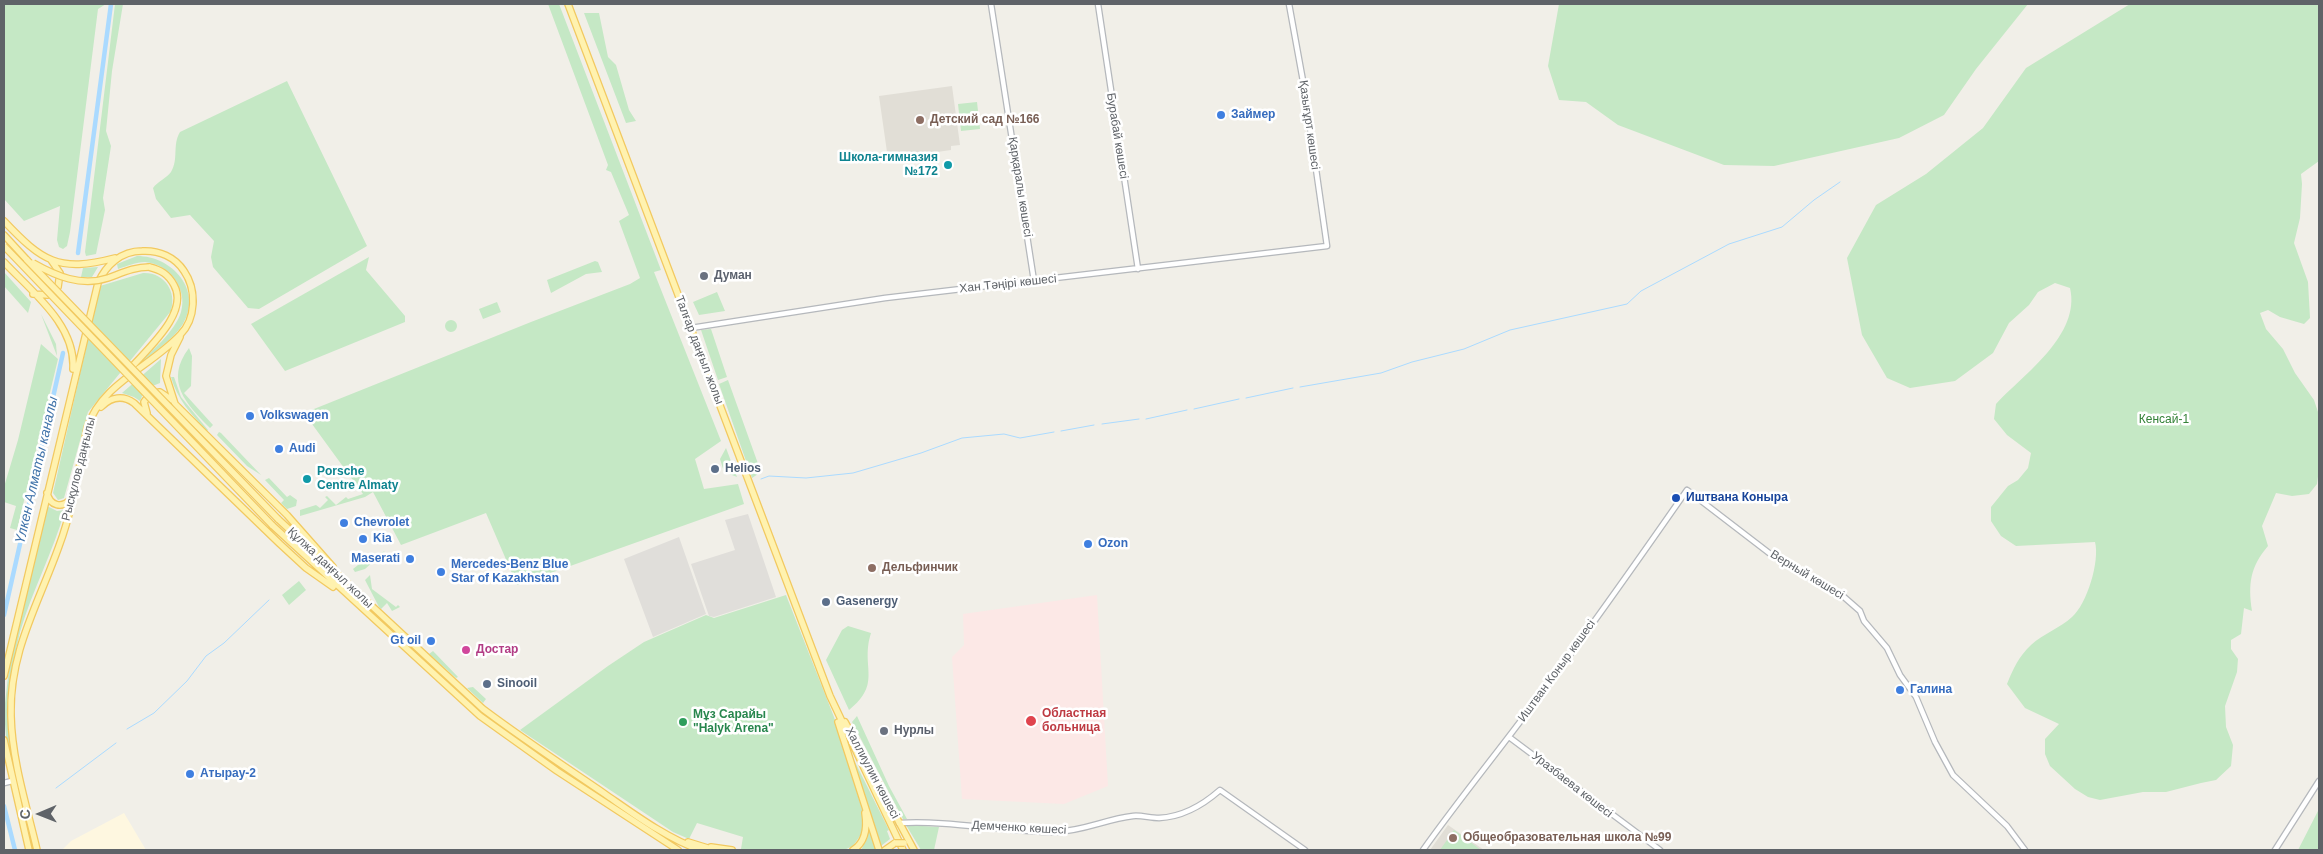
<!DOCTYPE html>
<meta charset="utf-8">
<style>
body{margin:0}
#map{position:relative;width:2323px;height:854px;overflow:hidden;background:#f1efe8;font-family:Helvetica,sans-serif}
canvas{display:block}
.frame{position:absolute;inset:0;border:5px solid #5f6368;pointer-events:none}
.north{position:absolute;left:15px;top:789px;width:50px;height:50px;-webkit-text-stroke:4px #fff;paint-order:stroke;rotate:269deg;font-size:14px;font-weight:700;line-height:20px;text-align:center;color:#5f6368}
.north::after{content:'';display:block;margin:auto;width:18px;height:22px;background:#5f6368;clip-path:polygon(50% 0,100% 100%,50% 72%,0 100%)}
</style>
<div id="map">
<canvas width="2323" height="854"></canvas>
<div class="frame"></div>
<div class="north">С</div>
</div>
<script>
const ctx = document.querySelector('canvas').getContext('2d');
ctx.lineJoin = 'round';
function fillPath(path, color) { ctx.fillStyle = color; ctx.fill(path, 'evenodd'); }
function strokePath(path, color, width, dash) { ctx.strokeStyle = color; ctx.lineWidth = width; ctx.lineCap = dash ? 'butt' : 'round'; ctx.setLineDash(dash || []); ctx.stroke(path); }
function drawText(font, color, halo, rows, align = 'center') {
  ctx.font = font + ' Helvetica,sans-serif'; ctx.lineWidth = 5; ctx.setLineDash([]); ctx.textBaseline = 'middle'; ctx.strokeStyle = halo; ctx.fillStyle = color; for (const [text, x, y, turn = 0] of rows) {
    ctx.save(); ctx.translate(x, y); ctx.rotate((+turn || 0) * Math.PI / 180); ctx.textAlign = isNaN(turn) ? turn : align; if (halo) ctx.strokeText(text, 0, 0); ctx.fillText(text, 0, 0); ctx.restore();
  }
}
fillPath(new Path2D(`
 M124,813L146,850H62L71,841Z`), '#fef7e0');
fillPath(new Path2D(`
 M748,514L776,597L714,617L709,616L691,564L735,550L725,520Z
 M679,537L706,614L653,637L624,559Z`), '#e0deda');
fillPath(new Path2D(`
 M952,86L960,145L951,146V150L888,159L879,96Z
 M1448,825L1484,850H1430Z`), '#e1ded6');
fillPath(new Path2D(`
 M1097,595L1108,786L1064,804L962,799L952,657L964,645L963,614Z`), '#fce8e6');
fillPath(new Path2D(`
 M4,4H106L98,9L70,232L67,246L63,249L59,247L57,240L60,206L24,221L4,199Z
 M115,4H123L112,71L106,131L111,146L103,198L105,210L96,254L86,256L85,252Z
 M548,4H559L661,270L654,272L721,441L695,459L704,489L738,484L744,504L517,585L486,513L401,545L373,492L365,497L300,516V510L316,505L320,508L328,500L325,497L327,496L336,505L346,497L348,499L363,494L304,413L531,322L630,284L640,278L619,221L629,215L611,172L606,170L608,165Z
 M1559,4H2028L1976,69L1944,115L1899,138L1774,166L1724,165L1618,125L1586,102L1559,100L1548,66Z
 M2130,4H2319V161L2301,174L2302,184L2300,218L2294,243L2308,282L2310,318L2304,324L2280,317L2268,310L2260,313L2266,329L2283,349L2295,373L2314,400L2318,412L2319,469L2317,484L2309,494L2292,496L2276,493L2262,526L2268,546C2250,567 2248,584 2252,611L2244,608L2241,634L2231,640V649L2238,659L2237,672L2225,706L2226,727L2233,745L2231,766L2216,780L2201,783L2166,792H2143L2100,800L2088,797L2075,789L2050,766L2045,754V739L2059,724L2025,708L2007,684C2013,669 2019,656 2031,645C2043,634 2060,628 2072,617C2087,604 2100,561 2095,542L2016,546L2001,536L1991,521V507L2008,486L2018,480L2028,468L2031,453L2007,435L1994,419L1996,404C2024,374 2081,335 2070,288L2055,283L2038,292L2029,305L2009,323L1993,353L1955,381L1910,388L1887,378L1862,335L1847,258L1876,205L1926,174L1983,128L2026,68Z
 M584,13H599L608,57L616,65L629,110L636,121L626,123Z
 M287,81L367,246L259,309L248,308L213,267L211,257L214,241L190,215L171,218L156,199L153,188C158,181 167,178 171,172C179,159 172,145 180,132Z
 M977,102L980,129L961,131L958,104Z
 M137,256C172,256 203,290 183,324C173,340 151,354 137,366C151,351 175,332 181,312C188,288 169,264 145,262C136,262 127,266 118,269L117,264Z
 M369,257L366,270L405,316V322L285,371L251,324Z
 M595,261L598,262L602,272L586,274L551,293L547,280Z
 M98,267L92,277H81L83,268Z
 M4,272L31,302L28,313L4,286Z
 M143,273C164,272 177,291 171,311L88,412L64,498L58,500L53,493L100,286Z
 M717,292L725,311L699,315L693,302Z
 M497,302L501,312L483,319L479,309Z
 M41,314L56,344L57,356Z
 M445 326a6 6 0 1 1 12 0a6 6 0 1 1-12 0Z
 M711,329L727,377L718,380L701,330Z
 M41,344L58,359L17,530L10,528L16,506L4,502V487L18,440Z
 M189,348L192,356L191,386L184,393L213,425L210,428C186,404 164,381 189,348Z
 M161,359L160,383L145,389L140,401L134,397L122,393Z
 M171,377H174L181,397L208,430L207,431C191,414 177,399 171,377Z
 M728,380L761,472L752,478L719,384Z
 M219,432L221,433L261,475L247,466L217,435Z
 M726,448L737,477L724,472L720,459Z
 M269,478L287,497L290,495L297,500L296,506L287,509L281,503L284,500L265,480Z
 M47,506L57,511L65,510C53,552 32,591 20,632C0,710 16,775 35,850H31L7,748L4,712L9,668Z
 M385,551L365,569L355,572L353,569L363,561Z
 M370,575L372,589L396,607L398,605L400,607L392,611L387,603L381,609L379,607L365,580Z
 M299,581L306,590L289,605L282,595Z
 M786,595L834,717L862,809V833L853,846L844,850L741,849L743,837L697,823L689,839L673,832L520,730L608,666L644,642L706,615L714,618Z
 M848,626L871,633C860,667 883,683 849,710L826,660L842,630Z
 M433,651L458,677L456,678L429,654Z
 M473,687L486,699L483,703L467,688Z
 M857,716L889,786L907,819H903L852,722Z
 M851,754L889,830L887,831L890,839L881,846Z
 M2319,809V850H2298Z
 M906,825L939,827L934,850H921Z
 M869,827L876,850H861L867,839Z
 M1454,830L1481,850H1440Z`), '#c5e8c5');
strokePath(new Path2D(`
 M1300,387L1381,373L1412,362L1464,349L1510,330L1627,304L1641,291L1729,244L1782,227L1814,200L1840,182
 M1246,398L1293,388
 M1194,409L1239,399
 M1146,419L1187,410
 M1102,424L1139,419
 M1061,431L1094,425
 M761,479L769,476L806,478L853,473L921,453L962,438L1004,434L1020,438L1054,432
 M127,729L154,713L187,681L206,656L224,643L269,600
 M56,788L116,743`), '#aadaff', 1);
strokePath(new Path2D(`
 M78,253L111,4
 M4,615L63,353
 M4,806L15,850`), '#aadaff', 4.5);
const minor = new Path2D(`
 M991,4L1034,281
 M1098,4L1138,269
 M691,328L885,298L1327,246L1305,92L1289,4
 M1509,737L1660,850
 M4,783L12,781
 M899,823C951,820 1003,832 1055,832C1084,831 1106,819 1133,816C1141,815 1150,818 1159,818C1182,817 1203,805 1220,790L1305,850
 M1423,850C1463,794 1506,742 1546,687C1595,622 1641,556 1687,490L1773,556L1844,597L1860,611L1864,621L1887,648L1900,675L1916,697L1935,742L1953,775L2007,826L2025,850
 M2275,850L2319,781`);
const major = new Path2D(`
 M568,4L830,696L903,850
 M4,221C42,261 58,273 115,258
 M4,235L27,260
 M4,262C32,292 76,325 73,369
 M33,294L48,295L58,287L60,273L51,260
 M180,337L171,355L166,376L175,404L287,515L333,567
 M129,370C146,350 190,313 174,285C168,274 161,270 149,267
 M101,407C111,397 123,395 134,403L280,544L306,568L333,587
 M147,413L144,402L150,394L160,392L172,400
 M47,493C50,506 62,509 71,499
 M278,519L483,709C523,739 564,766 605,794C634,814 666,838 700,850
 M272,525L480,716L557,771L678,850
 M4,676L98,283C106,265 121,251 142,251C159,250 175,257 184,271C197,290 196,319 180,335C150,367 101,384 87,428C79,467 73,509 59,546C38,605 9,652 11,716C12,761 27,807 37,850
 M838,722L879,850
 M845,722L914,850
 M4,740L29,850
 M688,842L714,850
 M711,847L732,850
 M853,850C866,842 867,826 865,813
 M885,850L895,843`);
strokePath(minor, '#b5b8bc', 7);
strokePath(major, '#f2c960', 8);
strokePath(minor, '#fff', 4.5);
strokePath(major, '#fff2af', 5.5);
const majorBridge = new Path2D(`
 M4,246L272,525
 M27,260L278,519
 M33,263C56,276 81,287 108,278C122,273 134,267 149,267
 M895,843H904`);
strokePath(majorBridge, '#f2c960', 8, []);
strokePath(majorBridge, '#fff2af', 5.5);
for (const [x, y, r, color] of [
 [1221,115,5,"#3f7fe0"],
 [920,120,5,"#8d6e63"],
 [948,165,5,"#0f9aa8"],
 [704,276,5,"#6b7280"],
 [250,416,5,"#3f7fe0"],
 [279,449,5,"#3f7fe0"],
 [715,469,5,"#5c6f8a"],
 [307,479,5,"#0f9aa8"],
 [1676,498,5,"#1a4fb4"],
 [344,523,5,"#3f7fe0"],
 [363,539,5,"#3f7fe0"],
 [1088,544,5,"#3f7fe0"],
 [410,559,5,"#3f7fe0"],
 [872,568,5,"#8d6e63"],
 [441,572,5,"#3f7fe0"],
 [826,602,5,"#5c6f8a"],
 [431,641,5,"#3f7fe0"],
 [466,650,5,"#d1479c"],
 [487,684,5,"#5c6f8a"],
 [1900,690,5,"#3f7fe0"],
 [1031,721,6,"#e0444e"],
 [683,722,5,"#2e9e5b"],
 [884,731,5,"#6b7280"],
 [190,774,5,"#3f7fe0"],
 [1453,838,5,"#8d6e63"]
]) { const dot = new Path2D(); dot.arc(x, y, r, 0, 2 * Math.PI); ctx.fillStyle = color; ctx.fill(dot); strokePath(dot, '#fff', 2); }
drawText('bold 12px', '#366cbe', '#fff', [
 ["Займер",1231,115],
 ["Volkswagen",260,416],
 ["Audi",289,449],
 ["Chevrolet",354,523],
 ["Kia",373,539],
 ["Ozon",1098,544],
 ["Maserati",400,559,"right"],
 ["Mercedes-Benz Blue",451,565],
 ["Star of Kazakhstan",451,579],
 ["Gt oil",421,641,"right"],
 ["Галина",1910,690],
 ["Атырау-2",200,774]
], 'left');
drawText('bold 12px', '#785e54', '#fff', [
 ["Детский сад №166",930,120],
 ["Дельфинчик",882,568],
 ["Общеобразовательная школа №99",1463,838]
], 'left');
drawText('12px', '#5f6368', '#fff', [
 ["Қазығұрт көшесі",1309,125,82],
 ["Бурабай көшесі",1117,136,81],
 ["Қарқаралы көшесі",1020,187,81],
 ["Хан Тәңірі көшесі",1008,284,-6],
 ["Талғар даңғыл жолы",699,350,69],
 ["Рысқұлов даңғылы",79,469,-76],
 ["Құлжа даңғыл жолы",330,568,43],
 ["Верный көшесі",1807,575,31],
 ["Иштван Коныр көшесі",1557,671,-54],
 ["Халлиулин көшесі",872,773,62],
 ["Уразбаева көшесі",1572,785,38],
 ["Демченко көшесі",1019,828,3]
]);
drawText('bold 12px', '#0d838f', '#fff', [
 ["Школа-гимназия",938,158],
 ["№172",938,172],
 ["Porsche",317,472,"left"],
 ["Centre Almaty",317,486,"left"]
], 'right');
drawText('bold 12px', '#5b616d', '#fff', [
 ["Думан",714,276],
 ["Нурлы",894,731]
], 'left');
drawText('12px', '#348238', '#fff', [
 ["Кенсай-1",2164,420]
]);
drawText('bold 12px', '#4e5e75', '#fff', [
 ["Helios",725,469],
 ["Gasenergy",836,602],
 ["Sinooil",497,684]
], 'left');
drawText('bold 12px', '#164399', '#fff', [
 ["Иштвана Коныра",1686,498]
], 'left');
drawText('bold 12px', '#b23c85', '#fff', [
 ["Достар",476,650]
], 'left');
drawText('bold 12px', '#be3a42', '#fff', [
 ["Областная",1042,714],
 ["больница",1042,728]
], 'left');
drawText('bold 12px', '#27864d', '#fff', [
 ["Мұз Сарайы",693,715],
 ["\"Halyk Arena\"",693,729]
], 'left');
drawText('italic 14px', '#4174aa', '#fff', [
 ["Үлкен Алматы каналы",37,470,-77]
]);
</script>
